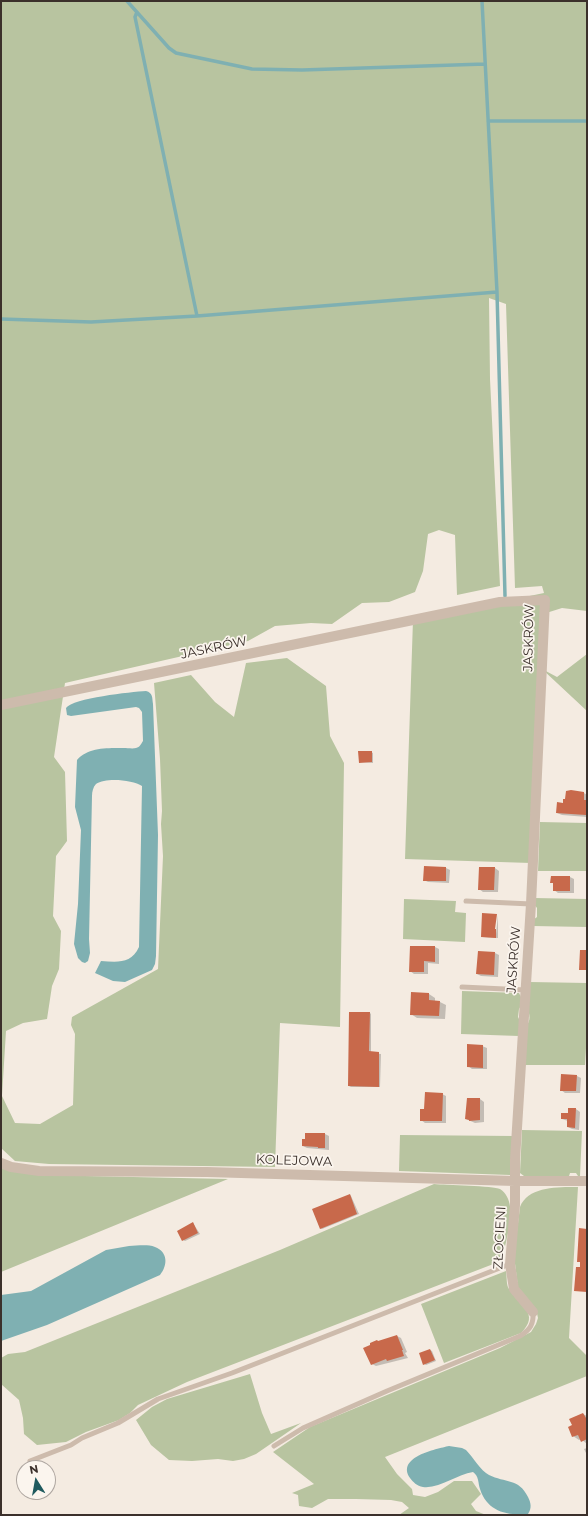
<!DOCTYPE html>
<meta charset="utf-8">
<style>
body{margin:0}
#map{position:relative;width:588px;height:1516px;overflow:hidden;background:#f4ebe1;font-family:Montserrat,sans-serif}
canvas{display:block}
.frame{position:absolute;inset:0;border:2px solid #3b302b;pointer-events:none}
.north{position:absolute;left:16px;top:1460px;width:40px;height:40px;box-sizing:border-box;background:#fbf5ee;border:1px solid #aea6a0;border-radius:50%;rotate:349deg;font-size:11px;font-weight:700;line-height:16px;text-align:center;color:#3b302b}
.north::after{content:'';display:block;margin:auto;width:14px;height:18px;background:#1f5a5e;clip-path:polygon(50% 0,100% 100%,50% 72%,0 100%)}
</style>
<div id="map">
<canvas width="588" height="1516"></canvas>
<div class="frame"></div>
<div class="north">N</div>
</div>
<script>
const ctx = document.querySelector('canvas').getContext('2d');
ctx.lineJoin = 'round';
function fillPath(path, color) { ctx.fillStyle = color; ctx.fill(path, 'evenodd'); }
function strokePath(path, color, width, dash) { ctx.strokeStyle = color; ctx.lineWidth = width; ctx.lineCap = dash ? 'butt' : 'round'; ctx.setLineDash(dash || []); ctx.stroke(path); }
function drawText(font, color, halo, rows, align = 'center') {
  ctx.font = font + ' Montserrat,sans-serif'; ctx.lineWidth = 3.5; ctx.setLineDash([]); ctx.textBaseline = 'middle'; ctx.strokeStyle = halo; ctx.fillStyle = color; for (const [text, x, y, turn = 0] of rows) {
    ctx.save(); ctx.translate(x, y); ctx.rotate((+turn || 0) * Math.PI / 180); ctx.textAlign = isNaN(turn) ? turn : align; if (halo) ctx.strokeText(text, 0, 0); ctx.fillText(text, 0, 0); ctx.restore();
  }
}
fillPath(new Path2D(`
 M1,1H587V611L562,608L543,614L542,669L557,677L587,654V711L542,669L531,863L405,859L413,620L544,593L542,586L515,588L506,304L489,298L490,379L500,586L457,595L455,535L439,530L428,534L423,571L415,592L389,602L362,603L332,624L311,623L275,626L248,641L65,683L54,757L65,772L67,841L56,856L53,916L61,931L59,969L52,986L47,1019L23,1023L6,1031L2,1096L15,1123L40,1124L73,1105L75,1034L71,1025L72,1017L158,969L163,856L161,824L162,811L160,759L154,683L191,675L215,702L234,717L246,663L287,658L326,686L330,736L344,763L340,1027L280,1023L275,1167L49,1164L15,1161L1,1148Z
 M540,822L587,823V871H538Z
 M534,898L587,899V927L533,926V920L537,917V908L534,904Z
 M404,899L456,901L455,912L466,913L465,942L403,939Z
 M530,982L587,983V1031L585,1065H525L527,1025C532,1018 528,1013 528,1005C528,998 529,989 530,982Z
 M462,991L519,993L521,997V1006L519,1009L518,1017L520,1021L519,1036L461,1034Z
 M522,1130L582,1131L580,1176H578L576,1173H570L569,1176H524L520,1173Z
 M400,1135L513,1136L510,1175L399,1171Z
 M1,1168L38,1175L228,1179L1,1272Z
 M434,1184C445,1185 494,1186 500,1189C512,1196 512,1216 509,1229C506,1240 505,1255 496,1263L187,1382L138,1405L130,1413L119,1420L86,1432L66,1442L37,1445L24,1434L23,1418L19,1400L1,1384V1358L8,1354L25,1352L280,1250Z
 M578,1187L569,1338L587,1356V1376L385,1457L397,1474L412,1489L413,1495L425,1497L438,1492L454,1481H472L481,1494L471,1504L476,1511L486,1515H399L409,1508L402,1502L391,1500L356,1499H328L312,1508L299,1506L298,1495L292,1493L314,1484L273,1452L310,1427L500,1348L531,1332L536,1324L538,1318L536,1309L518,1287L514,1256L520,1207C528,1186 559,1187 578,1187Z
 M506,1271C507,1276 506,1285 509,1289C519,1306 541,1313 521,1333L444,1363L421,1304Z
 M250,1374L262,1413L271,1434L301,1423L256,1454L244,1459L233,1461L218,1459L192,1461L169,1460L151,1445L136,1420L152,1407L167,1399Z`), '#b8c4a0');
fillPath(new Path2D(`
 M146,691C153,693 152,697 153,704L158,835L156,956L155,964L152,970L125,982L113,981L95,973L101,961C118,962 131,964 139,947L142,786C133,780 106,777 96,784C93,787 92,792 92,796L89,939L90,953L88,961L85,963L82,962L78,958L74,944L78,904L81,830L75,807L77,760C88,747 108,748 124,748C127,748 133,749 136,748C140,747 141,744 143,741L142,712L139,708L136,707L71,716L67,715L66,708C73,698 131,692 146,691Z
 M129,1246C137,1246 147,1244 155,1247C168,1252 168,1265 160,1275L47,1325L1,1341V1295L31,1291L106,1250Z
 M449,1446L462,1448L466,1450C473,1457 481,1471 489,1475C505,1483 519,1478 528,1497C531,1503 532,1508 528,1514C506,1516 487,1511 480,1489C478,1483 479,1476 473,1472C457,1474 440,1489 423,1487C417,1486 413,1482 410,1478C396,1457 436,1449 449,1446Z`), '#7fb0b2');
fillPath(new Path2D(`
 M371,752L373,753V763L360,762Z
 M584,793L587,795V817L562,815L557,813L566,800Z
 M446,868L450,870L449,883L428,882L424,880Z
 M495,868L499,871L498,892H483L479,889Z
 M552,877H570L574,879V893H558L554,890V883Z
 M498,915V938L482,937L496,934Z
 M435,947L439,949V964L428,963V974H414L410,971Z
 M495,953L499,955L498,977L481,976L477,974Z
 M429,994L435,998V1001L440,1002L446,1005L445,1019L417,1018L411,1014Z
 M370,1013L371,1014V1053L381,1054L380,1087H351L349,1086Z
 M482,1046L487,1048V1069H472L468,1066Z
 M577,1076L581,1078L580,1093H565L561,1090Z
 M442,1094L446,1096V1123H425L421,1120L425,1110Z
 M480,1099L484,1102V1122L475,1123L466,1119Z
 M576,1109L580,1112L579,1130L572,1129L568,1127V1121L562,1119Z
 M325,1134L329,1136V1150L307,1148L303,1146Z
 M350,1195L351,1196L359,1214L322,1229L320,1228Z
 M193,1223L200,1234L185,1241L183,1240Z
 M397,1336L401,1338L407,1352L405,1353L408,1358L376,1366L372,1364L379,1342Z
 M430,1350L432,1351L436,1361L426,1365L424,1364Z
 M583,1414L587,1416V1444L581,1439L579,1440L573,1436V1425Z
 M587,1448V1455L584,1449Z`), '#0003');
strokePath(new Path2D(`
 M127,1L169,48L176,53L252,69L302,70L485,64
 M482,1L497,292L505,596
 M137,12L135,17L197,316
 M488,121H587
 M1,319L91,322L197,316L497,292`), '#7fb0b2', 3.5);
fillPath(new Path2D(`
 M358,751H372V762L359,763Z
 M571,790L584,792V800H587L586,815L556,813L557,802L563,803V799H565L566,791Z
 M424,866L446,867V881H423Z
 M479,867H495L494,890H478Z
 M551,876H570V891H553V883H550Z
 M482,913L497,914L495,929H496V938L481,937Z
 M410,946H435V962L424,961V972H409Z
 M580,950H587V970H579Z
 M478,951L495,952L494,975L476,974Z
 M411,992L429,993V1000L440,1001L439,1016L410,1015Z
 M349,1012H370L369,1051L379,1052V1087L348,1086Z
 M467,1044L483,1045V1068L467,1067Z
 M561,1074L577,1075L576,1091H560Z
 M425,1092L443,1093L442,1121H420V1109H424Z
 M467,1098H480V1120L469,1121V1120L465,1119Z
 M568,1108H576L575,1128L567,1127V1119H561V1113H568Z
 M305,1133H325V1148H318V1147L302,1146V1139H305Z
 M350,1194L357,1214L320,1229L312,1209Z
 M193,1222L198,1233L182,1241L177,1231Z
 M579,1228L587,1229V1292L574,1291L576,1267H580V1262H577Z
 M397,1335L403,1350H402L404,1356L387,1361L386,1359L371,1365L363,1348L370,1345V1343L377,1340L378,1341Z
 M430,1349L435,1360L423,1365L419,1353Z
 M583,1413L586,1418H587V1439L581,1442L578,1435L572,1437L568,1427L572,1425L569,1419Z`), '#c8694b');
strokePath(new Path2D(`
 M466,901L531,904
 M462,987L526,990
 M274,1446L303,1428L387,1391L520,1336C530,1330 534,1324 533,1312
 M30,1461L71,1445L82,1438L118,1423L158,1399L232,1373L510,1264`), '#cdbbac', 5);
strokePath(new Path2D(`
 M1,705L500,602L545,600L531,904L515,1160V1205L510,1264L514,1289L533,1312
 M1,1163L11,1167L39,1171L207,1172L515,1181H587`), '#cdbbac', 10);
drawText('13px', '#3b302b', '#fbf5ee', [
 ["JASKRÓW",529,638,-89],
 ["JASKRÓW",214,648,-12],
 ["JASKRÓW",514,960,-86],
 ["KOLEJOWA",294,1161,2],
 ["ZŁOCIENI",500,1238,-87]
]);
</script>
